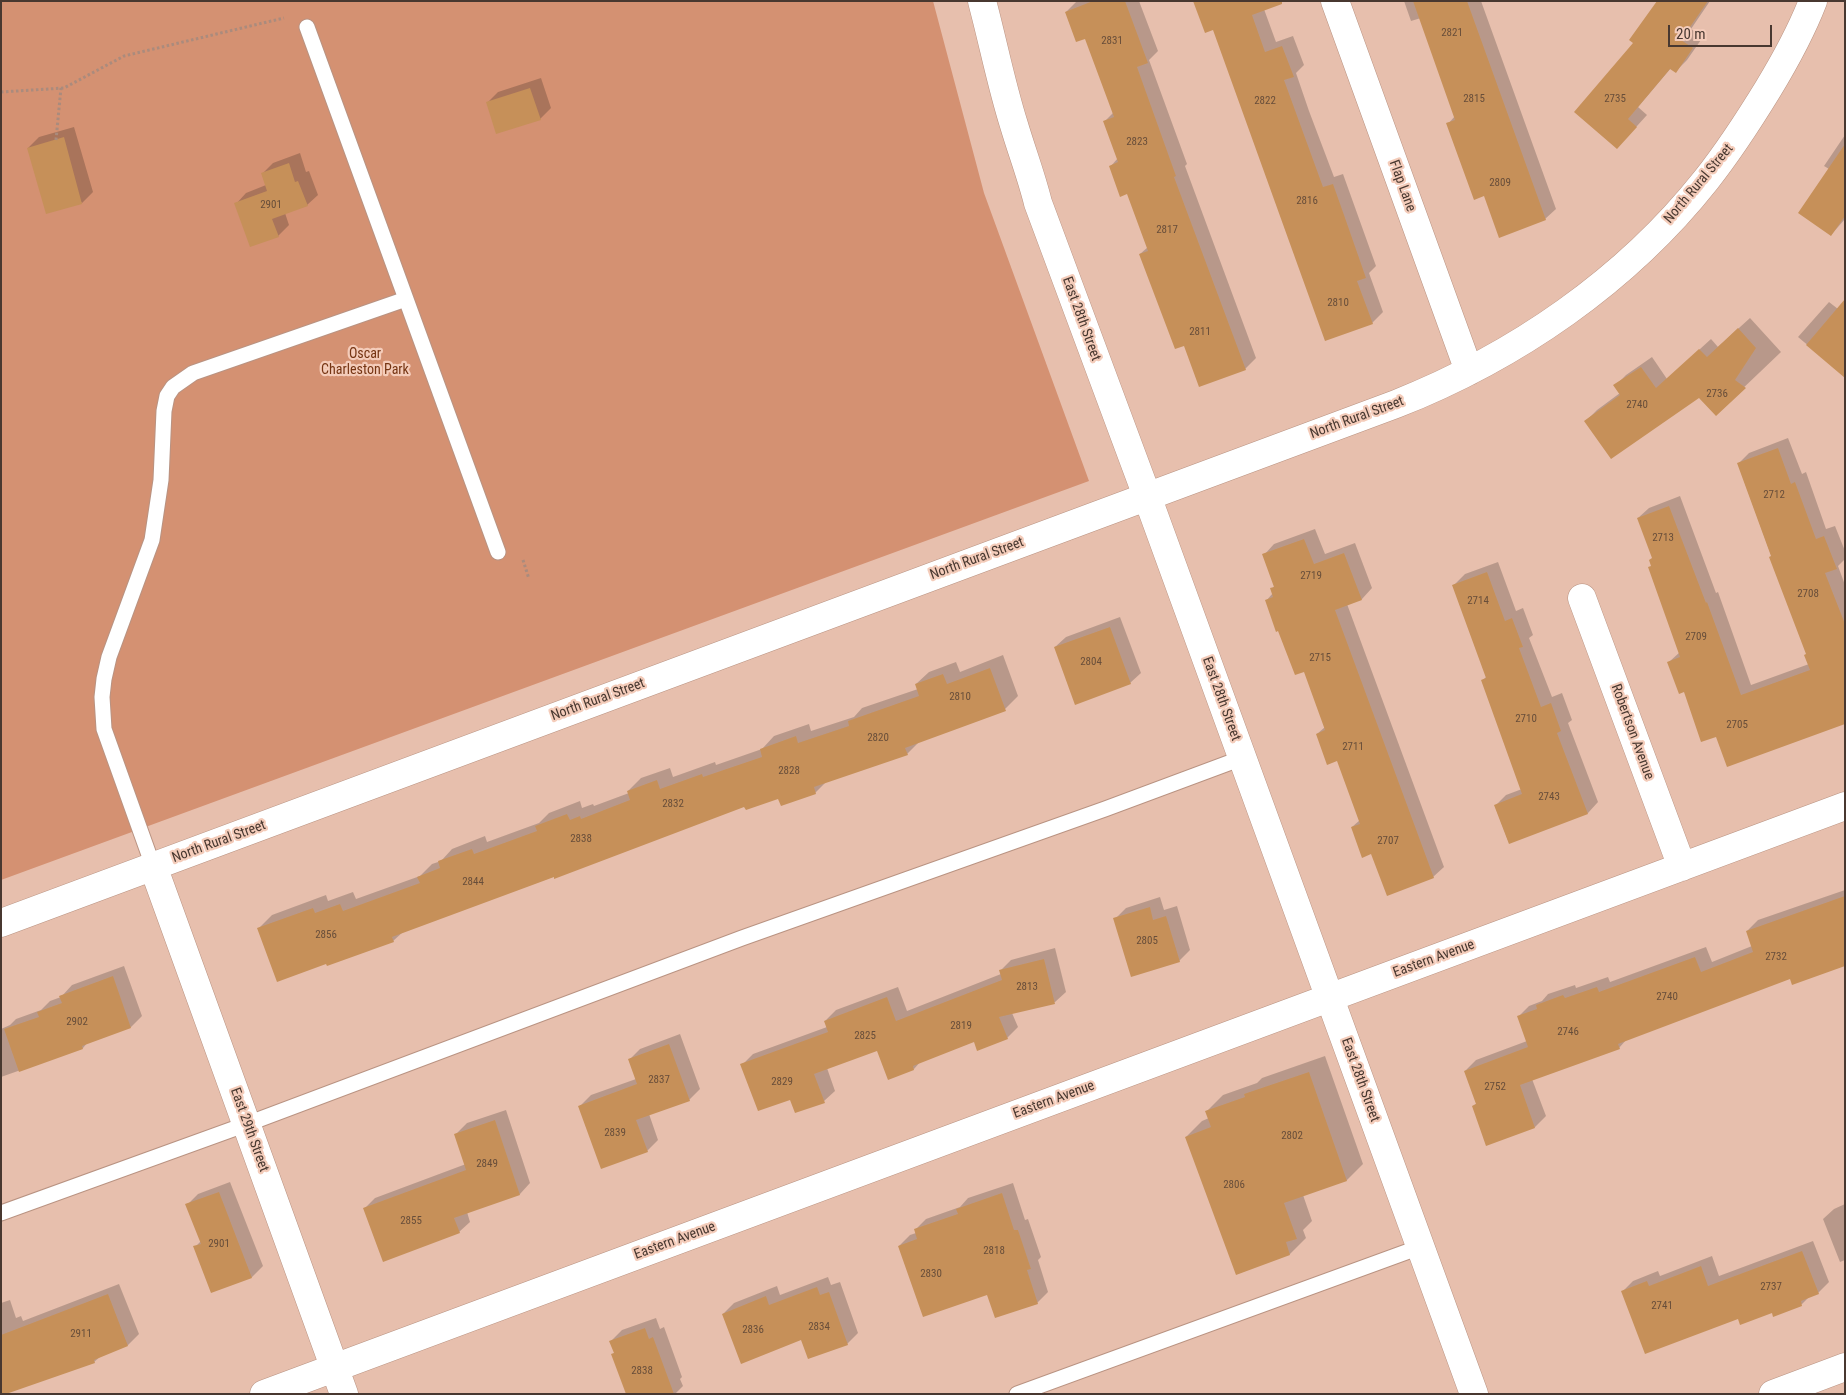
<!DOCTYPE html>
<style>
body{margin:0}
#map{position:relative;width:1846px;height:1395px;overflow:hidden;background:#e7bfad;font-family:"Roboto Condensed",sans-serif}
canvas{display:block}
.frame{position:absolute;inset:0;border:2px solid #483830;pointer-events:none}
.scale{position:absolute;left:1668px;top:25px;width:104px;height:22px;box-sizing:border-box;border:2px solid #483830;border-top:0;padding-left:6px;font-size:15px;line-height:18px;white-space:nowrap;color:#483830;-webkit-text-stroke:4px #f4ccba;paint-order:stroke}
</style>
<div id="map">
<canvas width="1846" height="1395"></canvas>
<div class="frame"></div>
<div class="scale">20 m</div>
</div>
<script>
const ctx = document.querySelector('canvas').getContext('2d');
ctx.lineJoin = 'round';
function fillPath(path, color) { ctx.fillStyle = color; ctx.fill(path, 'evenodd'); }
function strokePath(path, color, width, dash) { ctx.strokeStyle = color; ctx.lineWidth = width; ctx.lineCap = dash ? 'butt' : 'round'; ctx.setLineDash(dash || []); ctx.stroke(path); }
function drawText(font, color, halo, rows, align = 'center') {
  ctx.font = font + ' "Roboto Condensed",sans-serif'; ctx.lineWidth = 4.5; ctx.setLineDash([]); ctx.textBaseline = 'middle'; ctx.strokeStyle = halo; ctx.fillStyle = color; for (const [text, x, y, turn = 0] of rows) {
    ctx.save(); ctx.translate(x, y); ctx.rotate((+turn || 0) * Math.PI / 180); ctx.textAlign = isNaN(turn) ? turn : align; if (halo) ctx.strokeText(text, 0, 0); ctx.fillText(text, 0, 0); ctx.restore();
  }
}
fillPath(new Path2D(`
 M1,1H933L984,193L1089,481L1,880Z`), '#d49172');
fillPath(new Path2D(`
 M1077,1H1139L1158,51L1149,60L1187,164L1185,166L1256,358L1245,369L1184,344L1140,254L1148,247L1128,192L1111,166L1118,158L1105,121L1113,113L1086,37L1066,12Z
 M1261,1L1276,42L1293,36L1304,65L1296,73L1309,111L1334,177L1343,174L1376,266L1369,273L1383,312L1372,323L1214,28Z
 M1404,1H1481L1556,209L1545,219L1484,195L1448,124L1455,116L1421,18L1411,21Z
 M1658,1H1710L1691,29L1703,37L1687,60L1676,71L1671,68L1638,107L1647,115L1617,148L1635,43Z
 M541,78L551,108L540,119L487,103L498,92Z
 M74,127L93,192L82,203L28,148L39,137Z
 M1845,135V219L1831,235L1829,169L1824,166Z
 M300,153L306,172L309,171L318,195L307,205L285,213L289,225L278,236L236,204L246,193L266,185L262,174L273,163Z
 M1829,302L1838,309L1841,373L1798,337Z
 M1750,318L1781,352L1716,414L1699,396L1586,421L1597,410L1620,393L1615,386L1626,375L1652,357L1667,379L1711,339L1718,347Z
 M1788,438L1802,474L1806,472L1826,529L1835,526L1845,551V559L1838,566L1845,585V723L1717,735L1685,690L1669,662L1680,652L1652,565L1653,557L1638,518L1649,508L1680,496L1716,593L1718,592L1751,685L1809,664L1807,654L1738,464L1749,453Z
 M1315,529L1325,554L1355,543L1372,588L1362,599L1347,604L1444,867L1433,877L1372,853L1352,827L1360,820L1338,760L1317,734L1325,727L1305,670L1266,601L1273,593L1272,589L1275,585L1264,555L1274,544Z
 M1498,562L1516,611L1523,608L1533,635L1529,638L1552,697L1562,693L1572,720L1568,723L1598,802L1588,813L1509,843L1495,806L1506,795L1522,789L1482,681L1487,676L1454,585L1465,574Z
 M1120,617L1141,673L1130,683L1055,647L1066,637Z
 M1003,655L1018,696L1005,709L920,741L907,754L827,781L815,793L779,797L745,806L403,932L393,941L259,928L272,915L326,895L328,901L353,892L356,899L420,876L432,864L441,861L452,849L485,836L487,842L539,823L549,813L580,801L582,808L593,804L594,806L629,793L628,791L641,778L670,768L673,777L715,762L716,765L762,749L774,736L809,724L811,731L854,717L862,708L918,689L916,684L929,672L956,662L960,672Z
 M1845,890V965L1791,978L1627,1039L1619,1048L1532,1079L1546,1116L1535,1127L1487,1144L1473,1106L1477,1103L1465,1071L1476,1060L1527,1041L1518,1017L1529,1006L1542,1001L1548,994L1575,985L1576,988L1608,977L1610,982L1706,947L1712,962L1752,946L1747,931L1758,920Z
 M1160,897L1164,910L1177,906L1190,950L1179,961L1115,919L1126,908Z
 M1055,948L1066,992L1055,1002L1012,1013L1018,1027L1007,1038L975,1041L921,1061L914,1069L878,1049L827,1068L835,1091L824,1101L791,1098L742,1065L753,1054L827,1027L825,1021L836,1010L898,987L907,1011L1001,974V970L1011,960Z
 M124,966L142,1016L131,1027L88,1042L83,1048L1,1077V1029L10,1025L16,1019L41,1010L50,1001L61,997L72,985Z
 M680,1034L700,1089L689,1100L649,1114L658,1140L647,1151L580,1106L591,1095L636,1079L629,1060L640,1049Z
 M1325,1056L1363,1164L1347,1180L1303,1195L1312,1221L1303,1230L1306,1238L1290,1254L1237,1274L1186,1137L1202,1121L1209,1118L1206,1112L1223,1095L1257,1083L1262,1078Z
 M506,1110L530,1183L520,1194L467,1212L470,1222L459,1232L364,1209L375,1198L466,1164L456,1134L467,1123Z
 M230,1182L263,1266L252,1277L212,1292L195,1247L201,1241L187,1205L198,1194Z
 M1013,1183L1025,1220L1028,1219L1041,1257L1038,1260L1048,1292L1037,1303L987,1293L899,1246L910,1235L916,1233L915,1230L926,1219L960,1207L968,1198Z
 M1845,1204V1260L1840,1262L1823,1219L1834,1209Z
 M1813,1241L1829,1282L1818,1293L1809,1297L1802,1304L1739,1318L1622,1292L1633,1281L1658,1271L1660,1276L1712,1256L1719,1276Z
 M828,1277L831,1285L840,1282L858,1333L847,1344L723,1314L734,1303L777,1286L780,1295Z
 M119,1284L139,1334L128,1345L101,1356L94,1362L1,1394V1303L10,1300L16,1318L21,1316L23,1321Z
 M656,1318L660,1329L664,1327L682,1377L680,1379L683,1386L675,1394H627L613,1354L615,1352L611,1341L622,1330Z`), '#0003');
fillPath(new Path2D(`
 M1093,1H1125L1148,63L1137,67L1176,176L1174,177L1246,370L1199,387L1184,346L1175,349L1139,254L1148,251L1127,194L1120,197L1109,166L1118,162L1103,121L1114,117L1085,39L1076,42L1065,12Z
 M1193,1H1282V4L1252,15L1265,52L1282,46L1294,77L1284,80L1323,187L1333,184L1344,215L1366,278L1357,281L1373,324L1325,341L1213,30L1205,33Z
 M1413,1H1467L1546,220L1499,238L1484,196L1474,200L1446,123L1455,120Z
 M1657,1H1708L1681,40L1693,48L1676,73L1670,69L1628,119L1637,127L1617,149L1574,112L1633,43L1629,40Z
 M530,88L541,120L496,134L486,102Z
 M64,137L82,204L46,214L27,148Z
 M1845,144V216L1831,236L1798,213Z
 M289,163L295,182L298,181L308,206L272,219L279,237L250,247L234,203L267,191L261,173Z
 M1845,299V378L1806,345Z
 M1738,328L1756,348L1735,380L1746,388L1716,416L1699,398L1611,459L1584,421L1620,395L1613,385L1641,367L1656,388L1699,349L1707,357Z
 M1778,448L1791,484L1795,482L1816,539L1824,536L1837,569L1825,573L1845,624V724L1727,767L1716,737L1701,742L1684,692L1679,694L1667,662L1680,657L1648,567L1651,566L1649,560L1652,558L1637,518L1669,506L1706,603L1707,602L1741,695L1810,670L1804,655L1806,654L1769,557L1771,556L1737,463Z
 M1304,539L1314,564L1344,553L1362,600L1335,610L1434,878L1387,896L1371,854L1362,858L1351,827L1360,824L1337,761L1327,765L1316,734L1325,730L1304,672L1295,675L1278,631L1276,632L1265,600L1273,597L1270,588L1274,587L1262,554Z
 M1487,572L1505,621L1512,618L1523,647L1519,648L1541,707L1551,703L1561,731L1557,733L1588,814L1509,844L1494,805L1522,794L1481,680L1486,678L1452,585Z
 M1110,627L1131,684L1075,705L1054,647Z
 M990,668L1006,711L905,748L908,755L814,787L816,794L781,806L778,799L746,810L744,807L554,879V877L392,937L394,942L327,966L326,964L277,982L257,928L313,908L315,913L340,904L343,911L420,883L417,877L440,868L438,861L472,849L474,854L537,831L535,826L567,814L570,820L580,816L581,819L630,800L627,791L657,780L660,789L702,774L703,777L762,757L760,749L796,736L798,743L849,726L848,721L919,696L915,684L943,674L947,684Z
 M1845,896V966L1792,985L1790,979L1618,1044L1620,1049L1520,1085L1535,1128L1486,1146L1472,1106L1476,1104L1464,1071L1528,1047L1517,1016L1537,1009L1536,1005L1563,995L1565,998L1597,987L1599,992L1695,957L1701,972L1753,952L1746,931Z
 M1150,907L1153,920L1166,916L1180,962L1131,977L1113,918Z
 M1044,959L1055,1004L999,1017L1008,1039L977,1051L974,1042L913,1066L914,1070L888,1080L877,1051L814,1074L825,1103L795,1113L790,1100L758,1111L740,1064L828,1032L824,1021L887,997L896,1021L1002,980L999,970Z
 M113,976L131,1028L82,1046L83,1049L19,1072L4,1029L39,1017L37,1012L62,1003L59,996Z
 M669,1044L690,1101L636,1120L648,1152L601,1169L578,1106L637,1084L628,1059Z
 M1309,1072L1347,1181L1284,1203L1297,1239L1286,1242L1290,1255L1236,1275L1185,1137L1211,1127L1205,1111L1245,1097L1244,1094Z
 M495,1120L520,1195L454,1218L460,1233L383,1262L363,1208L466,1170L454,1134Z
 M219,1192L252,1278L211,1293L193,1246L201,1244L185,1204Z
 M1002,1193L1014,1230H1018L1031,1269L1027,1270L1038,1304L995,1318L987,1295L923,1317L898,1246L917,1239L914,1229L958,1214L956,1209Z
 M1802,1251L1819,1294L1801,1301L1802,1306L1773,1317L1772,1313L1740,1325L1738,1319L1645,1354L1621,1291L1647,1281L1649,1286L1701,1266L1708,1286Z
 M817,1287L820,1295L829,1292L848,1345L808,1359L801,1340L741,1364L722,1314L766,1296L769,1305Z
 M108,1294L128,1346L94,1360L95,1363L6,1394H1V1335Z
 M645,1328L649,1339L653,1337L674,1394H626L611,1354L614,1353L609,1341Z`), '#c69059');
const service = new Path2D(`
 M406,299L498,552
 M153,866L104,729L102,697L104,679L109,657L152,540L161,480L164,411L167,396L173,387L193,373L406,299L307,27
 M1,1213L247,1124L742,938L1105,809L1242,758
 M1017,1394L1420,1247`);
const minor = new Path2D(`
 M982,1C993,42 1001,84 1014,125C1022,152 1031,175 1038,203L1147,496L1474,1394
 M1335,1L1469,371
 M1582,598L1682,867
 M153,866L344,1394
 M1,923L1396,404C1515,357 1626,281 1706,180C1729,151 1749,120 1768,89C1785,61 1801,32 1813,1
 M264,1394L1845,806
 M1773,1394L1845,1367`);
strokePath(service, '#b99382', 17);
strokePath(minor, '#b99382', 29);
strokePath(new Path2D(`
 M1,92L64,88L124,56L284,18
 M56,140L61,88
 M523,560L529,579`), '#aa8b7d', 3, [2.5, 2.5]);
strokePath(service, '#fff', 15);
strokePath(minor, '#fff', 28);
drawText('11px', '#684e3a', null, [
 ["2821",1452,33],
 ["2831",1112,41],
 ["2815",1474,99],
 ["2735",1615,99],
 ["2822",1265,101],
 ["2823",1137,142],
 ["2809",1500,183],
 ["2816",1307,201],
 ["2901",271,205],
 ["2817",1167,230],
 ["2810",1338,303],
 ["2811",1200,332],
 ["2736",1717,394],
 ["2740",1637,405],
 ["2712",1774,495],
 ["2713",1663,538],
 ["2719",1311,576],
 ["2708",1808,594],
 ["2714",1478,601],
 ["2709",1696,637],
 ["2715",1320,658],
 ["2804",1091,662],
 ["2810",960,697],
 ["2710",1526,719],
 ["2705",1737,725],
 ["2820",878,738],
 ["2711",1353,747],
 ["2828",789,771],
 ["2743",1549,797],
 ["2832",673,804],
 ["2838",581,839],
 ["2707",1388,841],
 ["2844",473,882],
 ["2856",326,935],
 ["2805",1147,941],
 ["2732",1776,957],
 ["2813",1027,987],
 ["2740",1667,997],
 ["2902",77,1022],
 ["2819",961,1026],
 ["2746",1568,1032],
 ["2825",865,1036],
 ["2837",659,1080],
 ["2829",782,1082],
 ["2752",1495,1087],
 ["2839",615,1133],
 ["2802",1292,1136],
 ["2849",487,1164],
 ["2806",1234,1185],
 ["2855",411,1221],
 ["2901",219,1244],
 ["2818",994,1251],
 ["2830",931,1274],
 ["2737",1771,1287],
 ["2741",1662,1306],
 ["2834",819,1327],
 ["2836",753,1330],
 ["2911",81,1334],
 ["2838",642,1371]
]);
drawText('14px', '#483830', '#f4ccba', [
 ["North Rural Street",1699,184,-50],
 ["Flap Lane",1402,186,70],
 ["East 28th Street",1081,319,70],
 ["North Rural Street",1357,418,-20],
 ["North Rural Street",977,559,-20],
 ["East 28th Street",1221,699,70],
 ["North Rural Street",598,700,-20],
 ["Robertson Avenue",1632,732,70],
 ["North Rural Street",219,842,-20],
 ["Eastern Avenue",1434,959,-20],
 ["East 28th Street",1360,1080,70],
 ["Eastern Avenue",1054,1100,-20],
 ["East 29th Street",249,1130,70],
 ["Eastern Avenue",675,1241,-20]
]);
drawText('14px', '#753412', '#f4ccba', [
 ["Oscar",365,354],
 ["Charleston Park",365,370]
]);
</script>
